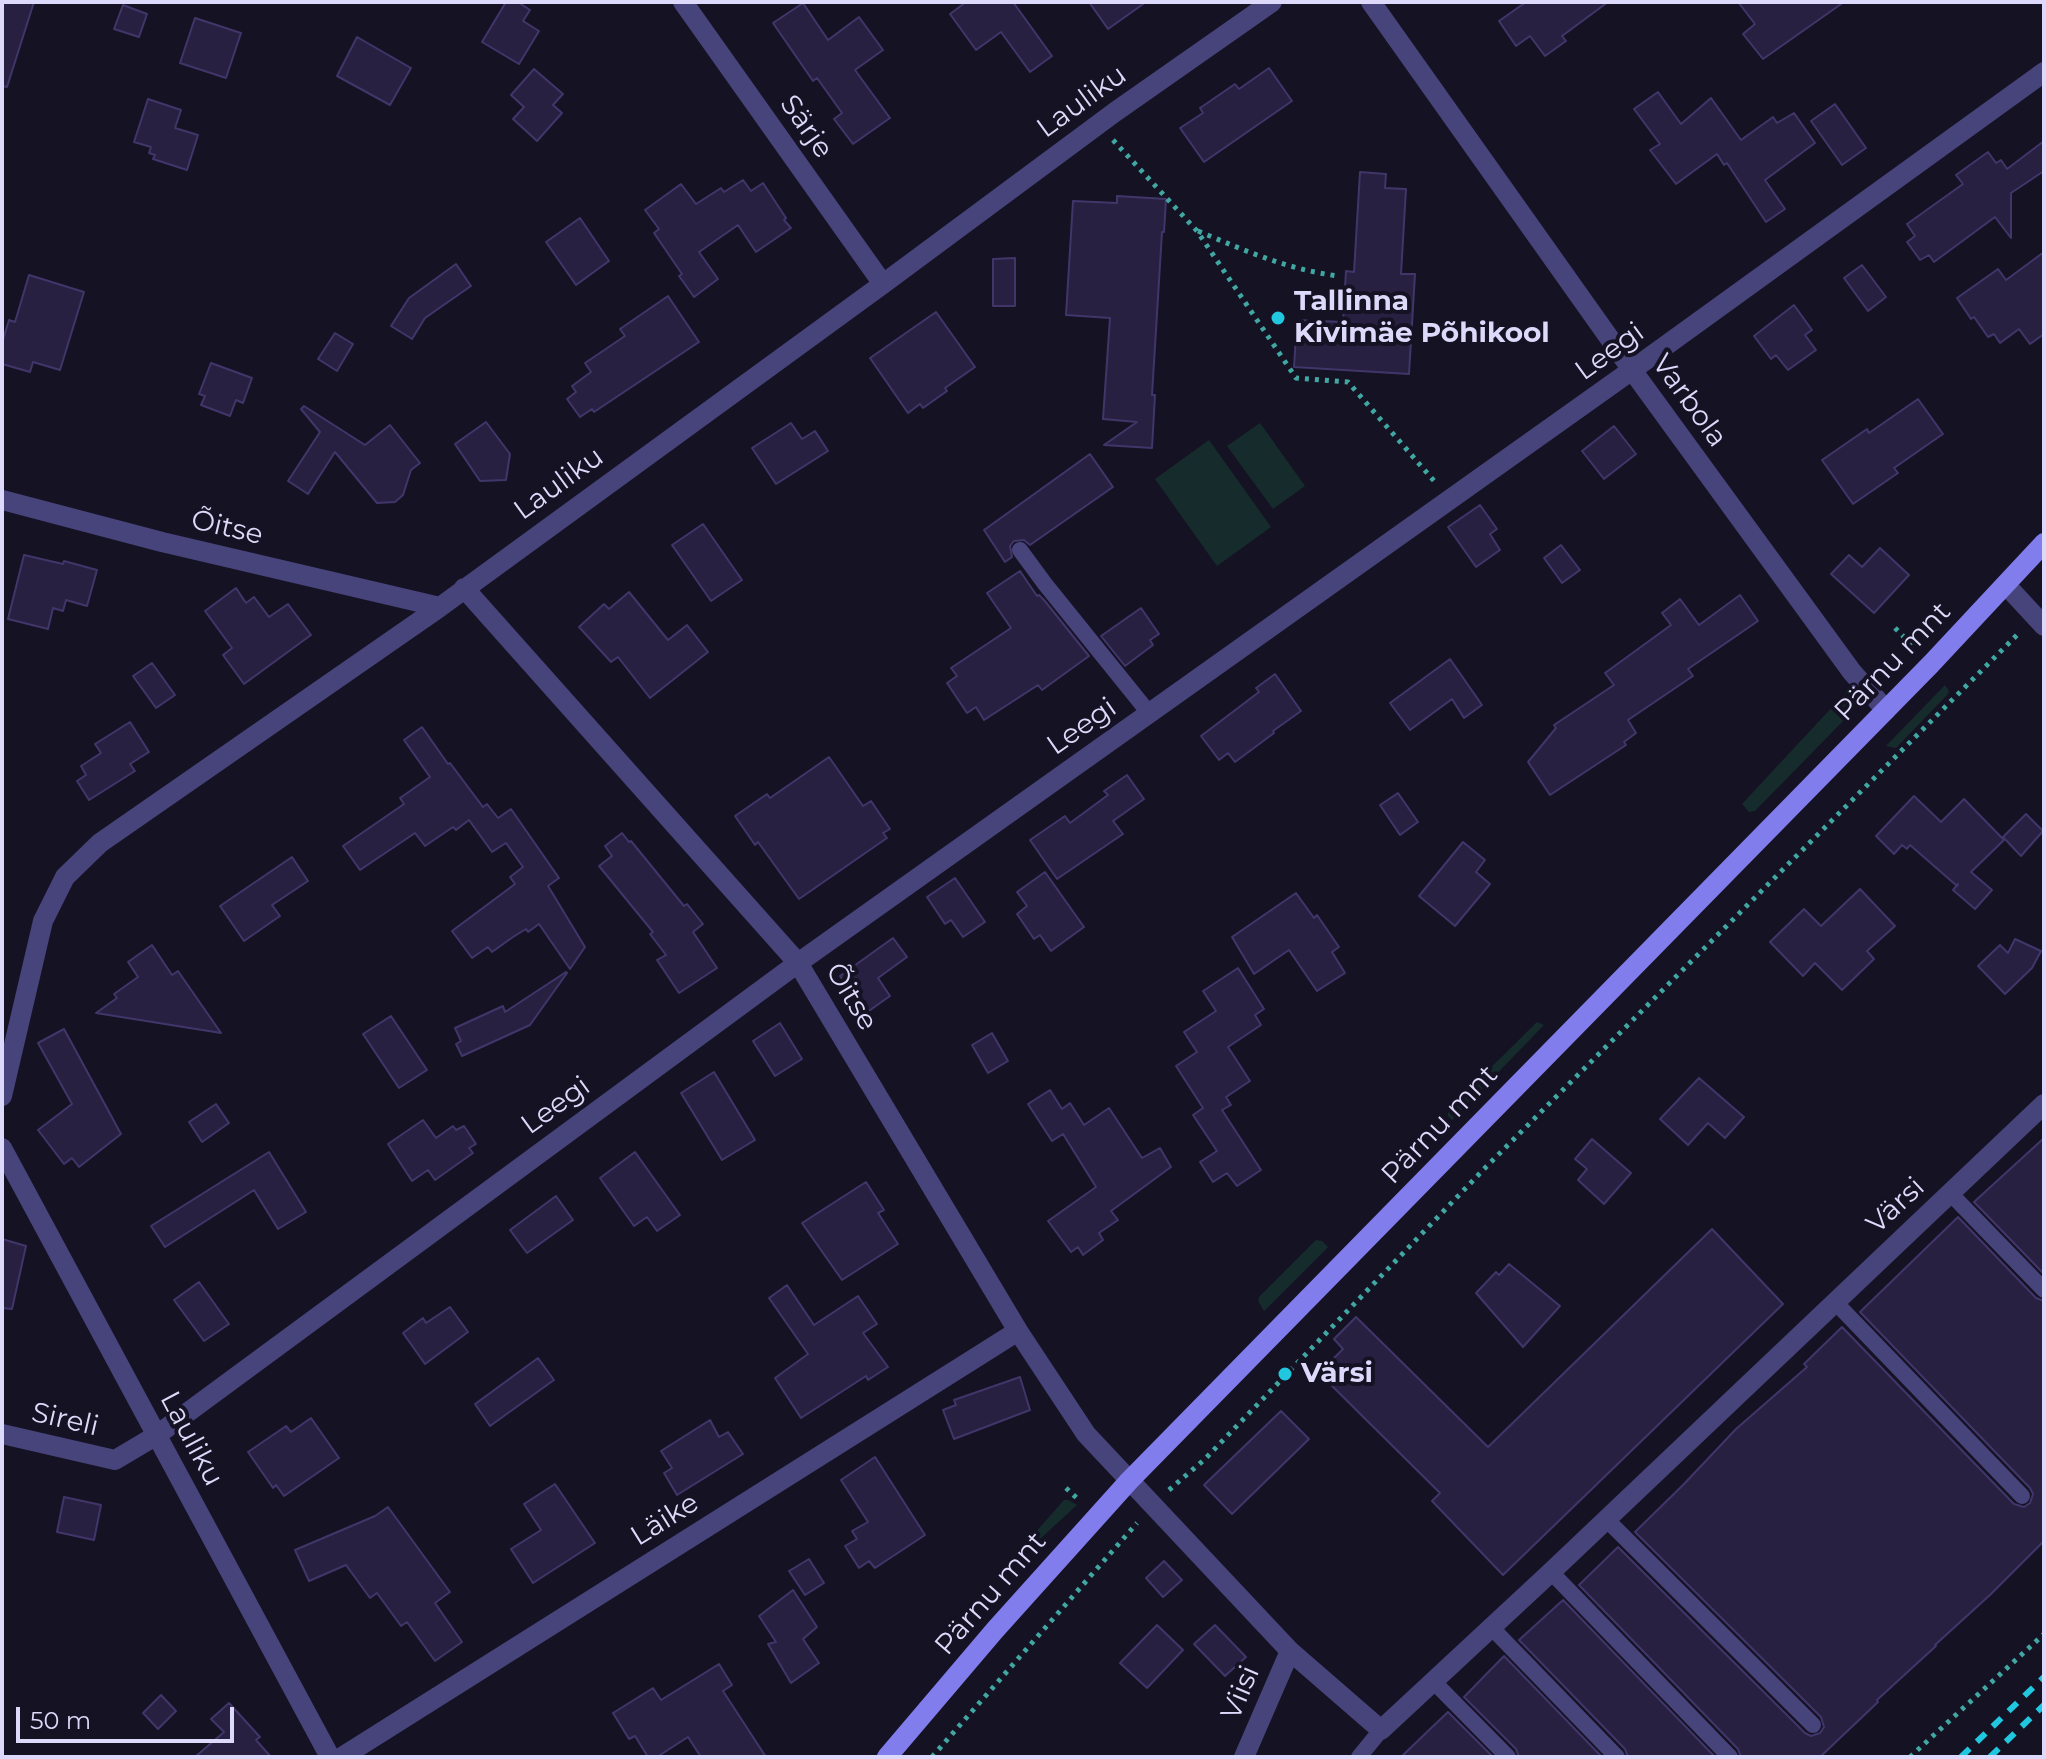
<!DOCTYPE html>
<meta charset="utf-8">
<style>
body{margin:0}
#map{position:relative;width:2046px;height:1759px;overflow:hidden;background:#151223;font-family:Montserrat,sans-serif}
canvas{display:block}
.frame{position:absolute;inset:0;border:4px solid #ddd9fa;pointer-events:none}
.scale{position:absolute;left:16px;top:1707px;width:218px;height:36px;box-sizing:border-box;border:4px solid #ddd9fa;border-top:0;padding-left:10px;font-size:24px;line-height:28px;white-space:nowrap;color:#ddd9fa;-webkit-text-stroke:6px #151223;paint-order:stroke}
</style>
<div id="map">
<canvas width="2046" height="1759"></canvas>
<div class="frame"></div>
<div class="scale">50 m</div>
</div>
<script>
const ctx = document.querySelector('canvas').getContext('2d');
ctx.lineJoin = 'round';
function fillPath(path, color) { ctx.fillStyle = color; ctx.fill(path, 'evenodd'); }
function strokePath(path, color, width, dash) { ctx.strokeStyle = color; ctx.lineWidth = width; ctx.lineCap = dash ? 'butt' : 'round'; ctx.setLineDash(dash || []); ctx.stroke(path); }
function drawText(font, color, halo, rows, align = 'center') {
  ctx.font = font + ' Montserrat,sans-serif'; ctx.lineWidth = 8; ctx.setLineDash([]); ctx.textBaseline = 'middle'; ctx.strokeStyle = halo; ctx.fillStyle = color; for (const [text, x, y, turn = 0] of rows) {
    ctx.save(); ctx.translate(x, y); ctx.rotate((+turn || 0) * Math.PI / 180); ctx.textAlign = isNaN(turn) ? turn : align; if (halo) ctx.strokeText(text, 0, 0); ctx.fillText(text, 0, 0); ctx.restore();
  }
}
fillPath(new Path2D(`
 M1260,423L1305,486L1273,509L1227,446Z
 M1209,440L1271,527L1217,566L1155,479Z
 M1945,685L1949,691L1947,695L1896,748L1886,746Z
 M1849,689L1850,709L1846,718L1755,811L1749,812L1742,804Z
 M1537,1022L1544,1025L1452,1120L1448,1116V1110Z
 M1316,1240L1322,1241L1328,1247L1264,1311L1258,1301L1259,1297Z
 M1064,1500H1068L1077,1505L1016,1561V1556L1019,1551Z`), '#162c2c');
const building = new Path2D(`
 M2,2H34L7,87L2,86Z
 M506,2H518L530,10L523,21L539,31L519,64L482,42Z
 M966,2H1013L1052,56L1030,72L1001,32L976,50L950,14Z
 M1089,2H1146L1108,29Z
 M1526,2H1608L1562,36L1566,41L1545,56L1530,36L1516,46L1499,21Z
 M1738,2H1844L1763,59L1743,34L1755,24Z
 M803,3L828,40L859,17L883,50L855,70L890,118L853,144L834,119L842,113L817,78L813,81L773,23Z
 M123,5L147,14L139,37L114,29Z
 M195,18L241,33L226,78L180,63Z
 M357,37L411,68L390,105L337,76Z
 M1269,68L1292,101L1204,162L1180,128L1203,113L1200,108L1235,84L1239,89Z
 M534,69L563,94L553,105L562,113L537,141L513,119L524,107L511,95Z
 M1658,92L1681,124L1711,98L1741,140L1773,117L1777,123L1794,113L1815,143L1765,180L1785,209L1766,222L1727,163L1724,165L1717,154L1676,184L1650,150L1660,144L1634,109Z
 M148,99L181,110L175,128L198,135L187,170L153,159L155,155L149,153L151,147L134,142Z
 M1835,104L1866,148L1842,165L1811,121Z
 M2044,141V171L2011,193V238L1995,217L1934,262L1929,255L1920,260L1907,242L1915,236L1907,224L1963,184L1956,175L1988,152L1996,163L2001,160L2007,169Z
 M1360,172L1386,174L1385,188L1406,189L1401,274H1415L1409,374L1294,367L1297,320L1343,322L1346,271L1354,272Z
 M743,180L751,191L763,183L786,218L784,220L791,228L756,252L738,225L699,252L718,279L694,297L679,276L682,274L654,233L659,229L645,210L681,184L696,204L721,188L724,192Z
 M1117,196L1166,199L1164,232H1162L1152,395H1155L1152,448L1104,445L1137,422L1103,419L1110,318L1066,315L1073,201L1117,203Z
 M580,218L609,261L576,285L546,242Z
 M2044,252V334L2030,344L2019,329L2000,343L1994,334L1988,337L1974,317L1971,319L1957,298L1998,269L2006,280Z
 M1015,258V306H993V259Z
 M456,264L471,286L425,318L412,339L391,326L409,298Z
 M1862,265L1886,297L1868,311L1844,278Z
 M29,275L84,292L60,370L33,362L30,372L2,364V343L9,320L15,322Z
 M668,296L699,342L594,412L592,409L580,417L567,399L576,392L572,386L591,372L585,363L625,336L620,329Z
 M1794,305L1812,330L1805,335L1816,350L1788,370L1776,355L1771,359L1754,336Z
 M936,312L975,367L945,388L947,391L923,408L920,404L908,413L870,358Z
 M335,333L353,344L337,371L318,359Z
 M211,363L252,378L243,403L236,400L230,416L201,405L205,396L199,394Z
 M1918,399L1943,434L1894,468L1898,473L1853,504L1822,460L1867,429L1869,433Z
 M304,406L365,445L390,425L420,463L411,470L403,495L395,502L377,503L335,452L308,494L288,481L320,432L301,409Z
 M486,422L510,454L506,480L480,481L455,444Z
 M791,423L802,439L815,431L828,451L776,484L752,448Z
 M1614,426L1636,454L1604,479L1582,451Z
 M1090,454L1113,487L1030,545L1024,540L1014,541L1010,546L1012,557L1005,562L984,530Z
 M1480,505L1497,529L1490,534L1500,550L1476,567L1448,527Z
 M703,524L742,580L711,601L672,545Z
 M1561,545L1580,570L1562,583L1544,558Z
 M1880,548L1909,575L1874,613L1831,574L1849,555L1862,567Z
 M24,555L63,564L64,561L97,570L87,606L66,600L63,611L53,608L48,629L8,619Z
 M1020,571L1037,596L1039,595L1044,600L1089,656L1042,690L1038,685L984,720L976,707L967,713L947,683L957,676L951,668L1011,628L987,593Z
 M236,588L246,603L254,597L269,617L288,604L311,635L244,684L223,655L232,648L205,611Z
 M629,592L668,640L687,625L708,652L650,698L618,657L611,662L579,627L604,604L609,609Z
 M1740,595L1758,621L1688,669L1693,676L1628,720L1636,733L1624,742L1626,745L1550,795L1528,762L1556,728L1554,725L1614,685L1605,673L1671,625L1662,613L1680,599L1699,625Z
 M1141,608L1159,634L1150,640L1153,645L1125,666L1101,636Z
 M1450,659L1482,705L1464,718L1452,699L1410,730L1390,703Z
 M152,663L175,695L156,708L133,676Z
 M1275,674L1301,711L1273,731L1274,733L1235,762L1228,753L1219,760L1201,736L1259,692L1256,688Z
 M130,722L149,752L130,764L135,771L89,800L77,781L86,775L81,766L101,753L95,744Z
 M422,727L448,764L450,763L483,807L487,804L498,818L511,809L559,878L548,886L585,947L570,969L539,924L528,932L526,929L513,937L492,952L488,947L472,958L452,931L515,884L510,877L523,867L506,843L492,852L469,820L456,830L453,827L425,846L415,833L360,870L343,846L404,804L400,798L430,777L404,740Z
 M829,757L863,806L871,801L890,829L883,833L887,838L799,899L758,842L755,845L735,816L767,794L770,798Z
 M1127,775L1144,799L1113,821L1123,834L1057,879L1030,840L1065,816L1070,823L1108,795L1104,791Z
 M1398,793L1418,822L1400,835L1380,805Z
 M1914,796L1941,822L1964,799L2004,840L1971,872L1992,890L1975,909L1953,890L1958,884L1957,886L1910,845L1907,849L1902,845L1894,854L1876,836Z
 M2026,814L2043,831L2021,856L2003,837Z
 M622,833L629,842L631,841L684,906L687,904L703,924L693,932L717,968L679,993L657,960L666,955L650,934L653,932L599,866L612,856L605,846Z
 M1463,842L1485,860L1476,872L1490,884L1455,926L1419,896Z
 M292,857L308,881L272,905L280,916L244,941L220,906Z
 M1045,872L1084,927L1051,951L1040,935L1034,939L1017,914L1027,906L1017,892Z
 M955,878L985,922L963,937L951,920L945,924L927,897Z
 M1860,889L1895,926L1867,951L1874,959L1842,990L1815,963L1803,976L1770,942L1804,909L1821,926Z
 M1296,893L1314,918L1317,915L1339,947L1332,952L1345,973L1317,991L1289,950L1254,974L1232,937Z
 M893,938L907,957L878,978L890,996L866,1013L840,976Z
 M2015,939L2041,951L2032,968L2005,994L1978,966L2000,945L2008,953Z
 M152,945L172,975L178,971L221,1033L96,1013L117,998L114,994L138,977L128,962Z
 M1238,968L1264,1009L1255,1015L1261,1025L1228,1047L1250,1081L1226,1097L1231,1105L1222,1110L1261,1170L1237,1186L1227,1173L1213,1182L1200,1162L1217,1151L1193,1115L1203,1108L1176,1066L1197,1052L1184,1032L1216,1011L1203,991Z
 M566,972L567,973L530,1025L462,1056L456,1044L461,1041L455,1028L503,1006L505,1012Z
 M391,1016L427,1070L399,1088L363,1034Z
 M780,1023L802,1059L775,1076L753,1041Z
 M64,1029L121,1134L79,1167L72,1158L64,1164L38,1130L72,1104L38,1043Z
 M992,1033L1008,1061L988,1073L972,1045Z
 M714,1072L755,1140L722,1160L681,1093Z
 M1699,1078L1744,1117L1725,1138L1708,1123L1688,1145L1660,1119Z
 M1050,1090L1062,1109L1070,1103L1084,1125L1109,1108L1142,1158L1160,1148L1171,1167L1111,1211L1118,1220L1099,1233L1103,1240L1083,1255L1078,1247L1071,1252L1048,1221L1096,1187L1063,1134L1052,1141L1028,1104Z
 M216,1104L229,1123L202,1142L189,1122Z
 M423,1120L436,1138L453,1126L456,1130L464,1126L476,1144L469,1148L473,1153L435,1180L428,1170L412,1181L388,1144Z
 M2044,1138V1274L1974,1202Z
 M1592,1139L1631,1173L1604,1204L1578,1180L1587,1169L1575,1159Z
 M269,1152L306,1212L278,1229L254,1190L165,1247L151,1226Z
 M635,1152L680,1215L657,1231L647,1217L634,1226L600,1178Z
 M866,1182L884,1210L878,1213L898,1244L842,1280L802,1223Z
 M556,1196L573,1220L527,1253L510,1230Z
 M1958,1217L2036,1298L2044,1301V1541L1991,1594L1935,1645L1936,1646L1877,1700L1878,1702L1820,1757H1741L1738,1749L1579,1585L1618,1547L1805,1733L1811,1736L1820,1733L1824,1727L1821,1717L1635,1532L1683,1485L1736,1429L1807,1367L1804,1364L1842,1327L2014,1504L2024,1507L2030,1503L2033,1494L2030,1488L1860,1312Z
 M1712,1229L1783,1304L1503,1575L1432,1501L1440,1493L1319,1373L1343,1349L1334,1339L1356,1317L1488,1447Z
 M2,1239L26,1246L12,1309L2,1308Z
 M1509,1264L1560,1306L1523,1347L1476,1293L1496,1272L1499,1275Z
 M199,1282L229,1324L204,1341L174,1300Z
 M787,1285L814,1325L858,1296L877,1324L863,1333L888,1367L868,1380L866,1376L801,1418L775,1378L808,1354L769,1298Z
 M450,1307L468,1332L425,1364L403,1333L423,1318L426,1323Z
 M538,1358L554,1380L490,1426L475,1404Z
 M1020,1377L1030,1410L954,1439L943,1410L956,1405L954,1400Z
 M1281,1411L1309,1439L1232,1514L1204,1485Z
 M311,1418L339,1458L284,1496L276,1485L273,1488L248,1452L286,1426L291,1432Z
 M710,1420L719,1437L728,1432L743,1454L677,1495L664,1473L672,1468L661,1451Z
 M875,1457L925,1535L875,1568L869,1561L859,1568L845,1546L857,1539L852,1531L868,1522L841,1480Z
 M555,1484L595,1543L533,1583L511,1549L541,1530L524,1504Z
 M64,1497L101,1505L94,1540L57,1532Z
 M388,1507L450,1592L435,1603L462,1642L435,1661L407,1622L401,1626L377,1593L370,1598L346,1565L309,1581L295,1550L375,1516Z
 M809,1559L824,1583L805,1595L789,1571Z
 M1164,1561L1182,1580L1163,1597L1146,1578Z
 M793,1590L817,1627L803,1639L819,1663L791,1683L768,1644L776,1642L759,1616Z
 M1563,1600L1715,1757H1628L1625,1749L1519,1640Z
 M1157,1625L1183,1650L1147,1688L1120,1663Z
 M1215,1625L1246,1657L1225,1676L1194,1644Z
 M1504,1656L1602,1757H1519L1516,1749L1464,1697Z
 M719,1664L732,1685L723,1691L766,1757H701L688,1737L657,1757H648L635,1736L629,1739L613,1713L653,1688L661,1700Z
 M161,1695L176,1711L158,1729L143,1713Z
 M229,1703L260,1737L256,1740L271,1757H195L224,1732L211,1719Z
 M1448,1712L1493,1757H1401L1428,1731Z`);
fillPath(building, '#282041');
strokePath(building, '#41366a', 2);
strokePath(new Path2D(`
 M1113,140L1197,231L1296,378L1348,382L1435,482
 M1198,231C1246,251 1286,269 1338,276
 M1895,628L1914,647
 M1066,1488L1080,1501
 M1169,1490L1205,1459L1486,1167L2018,634
 M932,1757L1137,1523
 M1910,1757L2044,1634`), '#40a7a3', 5, [4, 6]);
strokePath(new Path2D(`
 M1020,550L1045,584L1149,713
 M1950,1193L2044,1290
 M1835,1302L2022,1496
 M1606,1519L1813,1725
 M1551,1572L1730,1757
 M1491,1627L1617,1757
 M1433,1681L1508,1757
 M1359,1757L1381,1730`), '#47437b', 16);
strokePath(new Path2D(`
 M683,2L883,284
 M1371,2L1632,370L1852,672L1886,710
 M2,500L162,542L440,607
 M2006,585L2044,626
 M464,588L798,963L1018,1331L1086,1434L1290,1651L1381,1730L1551,1572L2044,1104
 M2,1096L43,921L65,877L100,843L440,607L883,284L1115,112L1272,2
 M2,1148L330,1757
 M2,1434L115,1460L157,1435L798,963L1632,370L2044,72
 M342,1757L1018,1331
 M1244,1757L1290,1651`), '#47437b', 20);
strokePath(new Path2D(`
 M887,1757L995,1630L1129,1481L1931,664L2044,543`), '#827dec', 20);
strokePath(new Path2D(`
 M1961,1757L2044,1677
 M1990,1757L2044,1705`), '#20c7df', 6, [12, 10]);
for (const [x, y, r, color] of [
 [1278,318,8,"#20c7df"],
 [1285,1374,8,"#20c7df"]
]) { const dot = new Path2D(); dot.arc(x, y, r, 0, 2 * Math.PI); ctx.fillStyle = color; ctx.fill(dot); strokePath(dot, '#151223', 3); }
drawText('28px', '#ddd9fa', '#151223', [
 ["Lauliku",1082,102,-36],
 ["Särje",806,127,55],
 ["Leegi",1610,352,-36],
 ["Varbola",1689,401,54],
 ["Lauliku",559,484,-36],
 ["Õitse",227,528,13],
 ["Pärnu mnt",1893,662,-46],
 ["Leegi",1082,727,-35],
 ["Õitse",851,997,59],
 ["Leegi",556,1106,-36],
 ["Pärnu mnt",1440,1125,-46],
 ["Värsi",1896,1206,-43],
 ["Sireli",65,1420,13],
 ["Lauliku",191,1439,62],
 ["Läike",665,1520,-32],
 ["Pärnu mnt",991,1594,-49],
 ["Viisi",1241,1693,-67]
]);
drawText('bold 28px', '#ddd9fa', '#151223', [
 ["Tallinna",1294,302],
 ["Kivimäe Põhikool",1294,334],
 ["Värsi",1301,1374]
], 'left');
</script>
